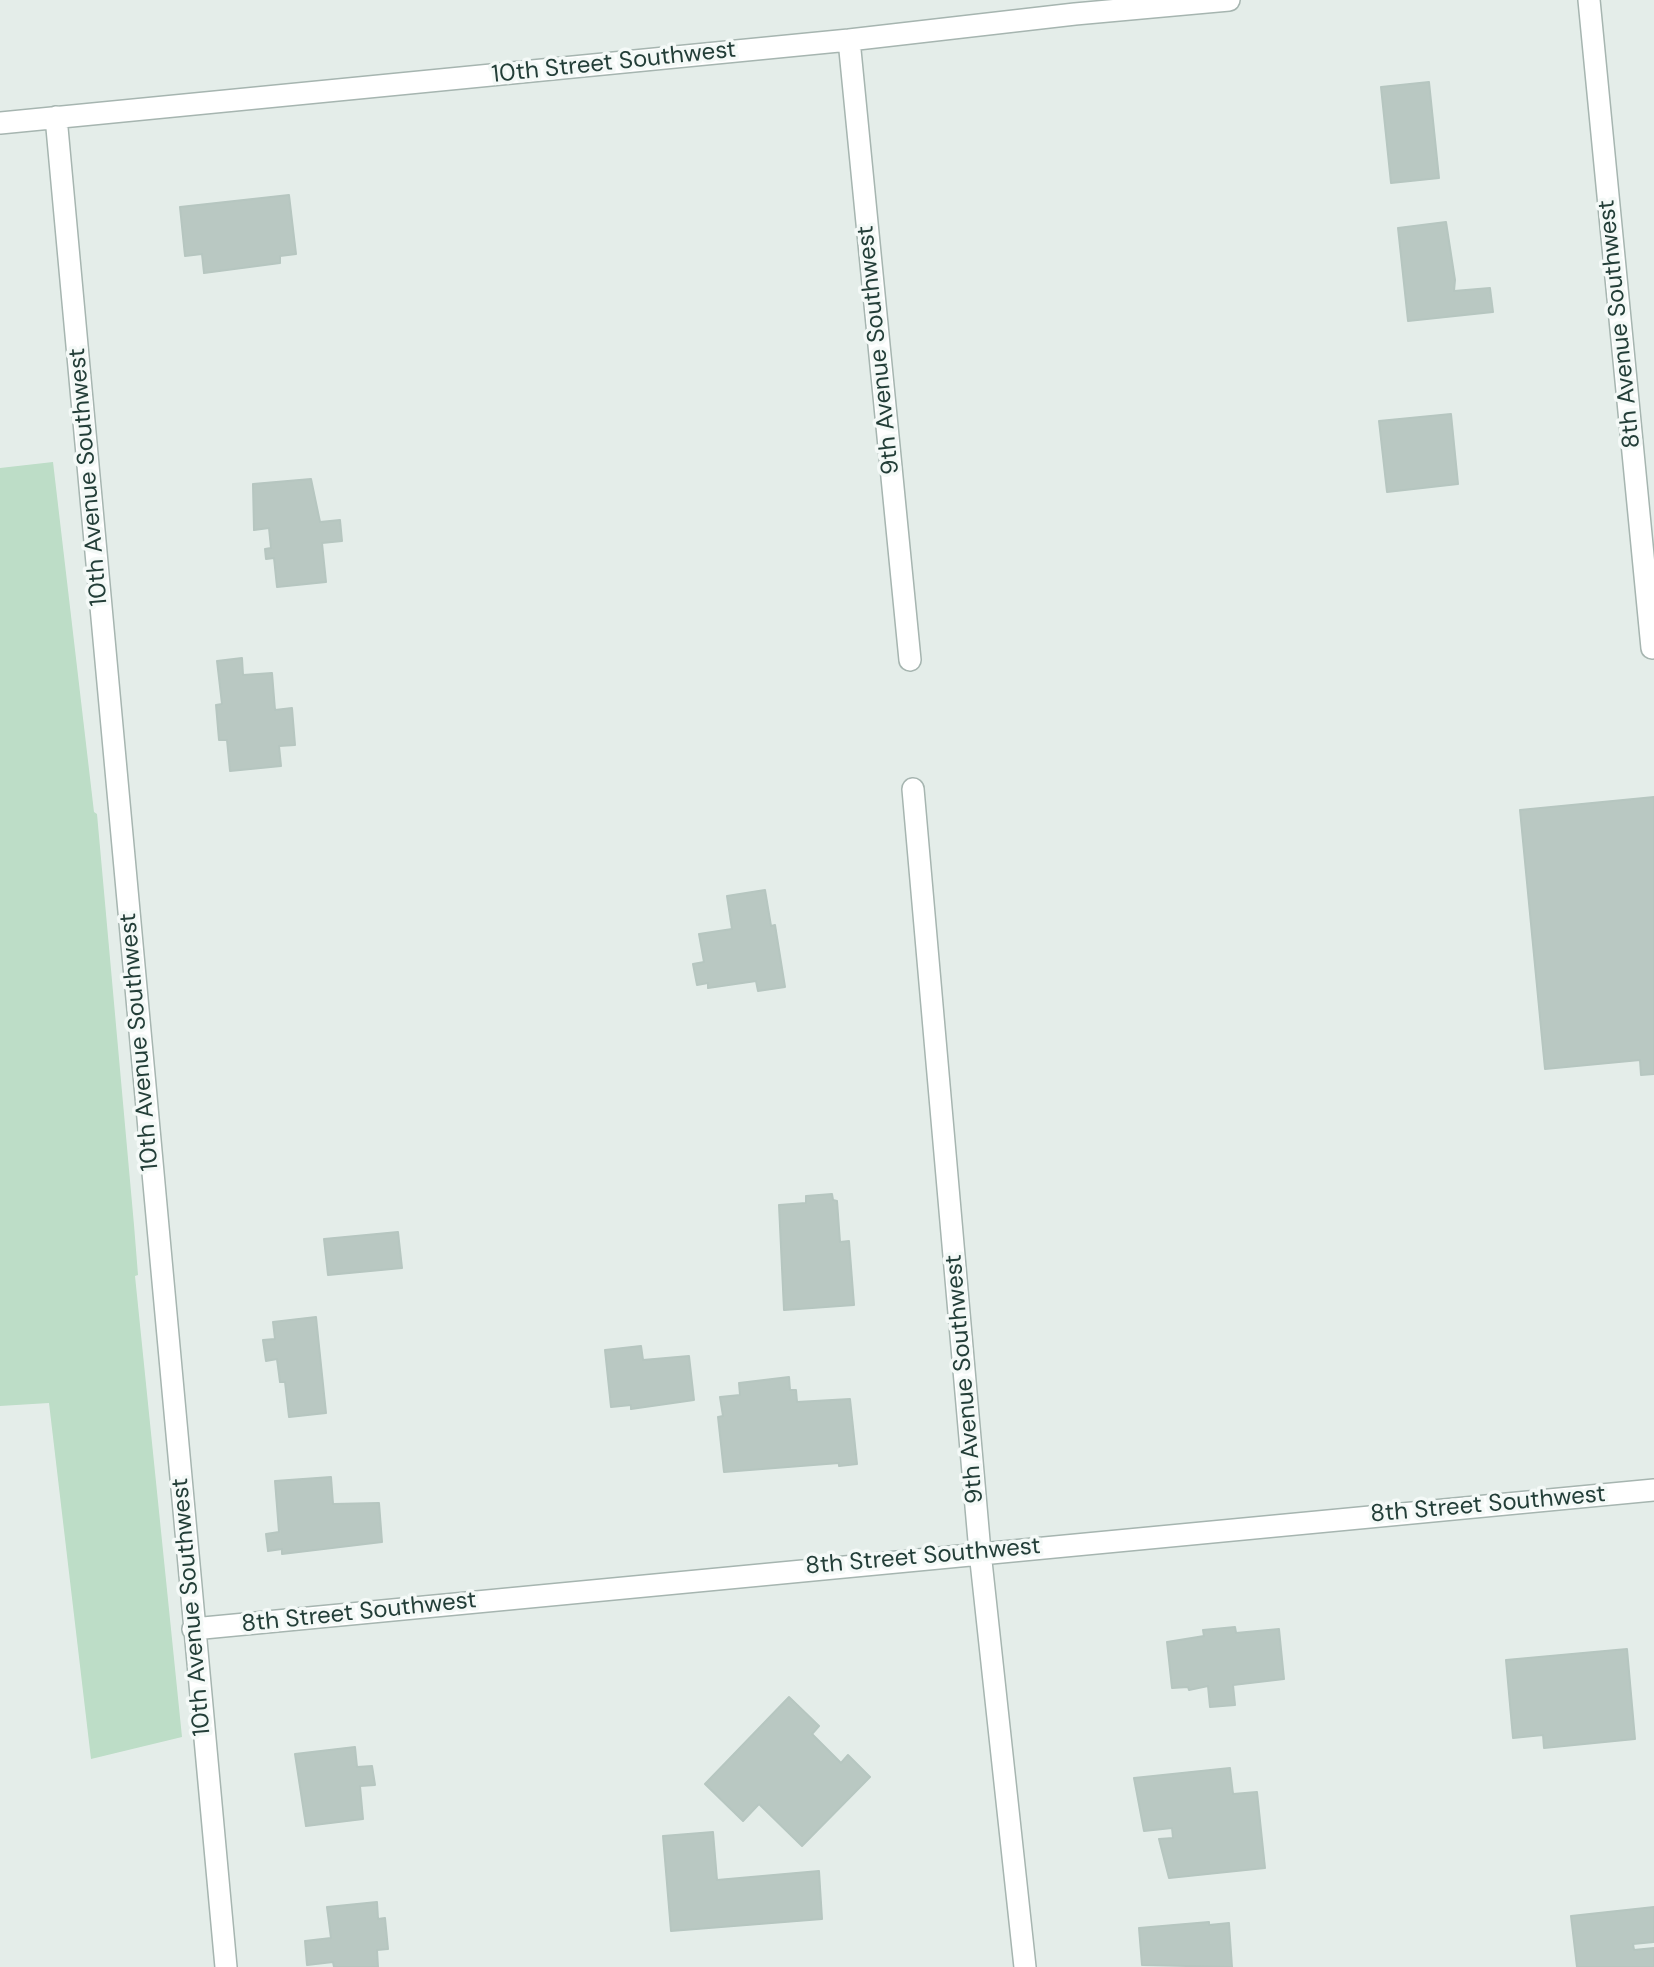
<!DOCTYPE html>
<style>
body{margin:0}
canvas{display:block;background:#e4ede9}
</style>
<canvas width="1654" height="1967"></canvas>
<script>
const ctx = document.querySelector('canvas').getContext('2d');
ctx.lineJoin = 'round';
function fillPath(path, color) { ctx.fillStyle = color; ctx.fill(path, 'evenodd'); }
function strokePath(path, color, width, dash) { ctx.strokeStyle = color; ctx.lineWidth = width; ctx.lineCap = dash ? 'butt' : 'round'; ctx.setLineDash(dash || []); ctx.stroke(path); }
function drawText(font, color, halo, rows, align = 'center') {
  ctx.font = font + ' "DM Sans",sans-serif'; ctx.lineWidth = 7; ctx.setLineDash([]); ctx.textBaseline = 'middle'; ctx.strokeStyle = halo; ctx.fillStyle = color; for (const [text, x, y, turn = 0] of rows) {
    ctx.save(); ctx.translate(x, y); ctx.rotate((+turn || 0) * Math.PI / 180); ctx.textAlign = isNaN(turn) ? turn : align; if (halo) ctx.strokeText(text, 0, 0); ctx.fillText(text, 0, 0); ctx.restore();
  }
}
fillPath(new Path2D(`
 M53,462L94,812L97,814L134,1225L138,1275L135,1276L182,1737L91,1759L49,1403L0,1406V468Z`), '#bdddc7');
const building = new Path2D(`
 M1429,82L1439,178L1391,183L1381,87Z
 M289,195L296,254L280,256V263L204,273L202,254L185,256L180,207Z
 M1446,222L1455,280L1454,291L1490,288L1493,312L1408,321L1398,228Z
 M1451,414L1458,484L1387,492L1379,421Z
 M311,479L320,522L340,520L342,541L322,543L326,582L277,587L274,558L266,559L265,549L271,548L269,528L254,530L253,484Z
 M242,658L243,675L272,673L275,710L292,708L295,745L279,746L281,766L230,771L227,740H219L216,705L222,704L217,661Z
 M1654,797V1074L1641,1075L1640,1060L1545,1069L1520,810Z
 M765,890L771,926L775,925L785,987L758,991L756,981L708,988V983L697,985L693,964L704,962L699,934L732,929L727,896Z
 M832,1194L833,1200L837,1201L840,1242L849,1241L854,1305L784,1310L779,1205L806,1203V1196Z
 M398,1232L402,1268L328,1275L324,1239Z
 M316,1317L326,1413L289,1417L285,1382H280L277,1359L266,1361L263,1340L275,1339L273,1322Z
 M641,1346L643,1360L689,1356L694,1400L631,1409V1405L611,1407L605,1350Z
 M789,1377L790,1390H796L797,1402L850,1399L857,1464L839,1466V1463L724,1472L718,1417L723,1416L720,1397L740,1395L739,1383Z
 M331,1477L333,1504L379,1503L382,1542L282,1554V1549L268,1551L266,1534L279,1532L275,1481Z
 M1235,1627L1236,1633L1279,1629L1284,1679L1233,1685L1235,1705L1210,1707L1208,1686L1189,1690L1188,1687L1172,1688L1167,1642L1204,1636L1203,1630Z
 M1627,1649L1635,1739L1544,1748L1543,1735L1513,1738L1506,1660Z
 M789,1697L819,1726L812,1734L841,1763L848,1755L870,1777L802,1846L759,1804L743,1821L705,1784Z
 M355,1747L357,1767L372,1766L375,1785L360,1786L363,1819L306,1826L295,1754Z
 M1230,1768L1233,1794L1257,1792L1265,1868L1169,1878L1159,1839L1173,1838L1172,1828L1144,1831L1134,1778Z
 M713,1832L717,1880L819,1871L822,1919L671,1931L663,1836Z
 M377,1902L378,1919L385,1918L388,1949L377,1950L378,1967H334L333,1962L307,1965L305,1941L331,1938L327,1907Z
 M1654,1907V1942L1633,1944L1634,1950L1654,1948V1967H1577L1571,1916Z
 M1209,1922V1925L1229,1923L1232,1967L1142,1965L1139,1928Z`);
fillPath(building, '#b9c8c2');
strokePath(building, '#b6c6c0', 2);
const street = new Path2D(`
 M1589,0L1652,648
 M849,40L910,660
 M56,117L226,1967
 M0,123L849,40L1075,14L1229,0
 M913,789L980,1552L1025,1967
 M193,1629L1654,1490`);
strokePath(street, '#a6b5b0', 24);
strokePath(street, '#fff', 21);
drawText('24px', '#233e38', '#f4f9f7', [
 ["10th Street Southwest",614,63,-6],
 ["8th Avenue Southwest",1620,324,-96],
 ["9th Avenue Southwest",879,350,-96],
 ["10th Avenue Southwest",89,477,-95],
 ["10th Avenue Southwest",140,1042,-95],
 ["9th Avenue Southwest",965,1379,-95],
 ["8th Street Southwest",1488,1505,-5],
 ["8th Street Southwest",923,1557,-5],
 ["10th Avenue Southwest",192,1607,-95],
 ["8th Street Southwest",359,1613,-6]
]);
</script>
